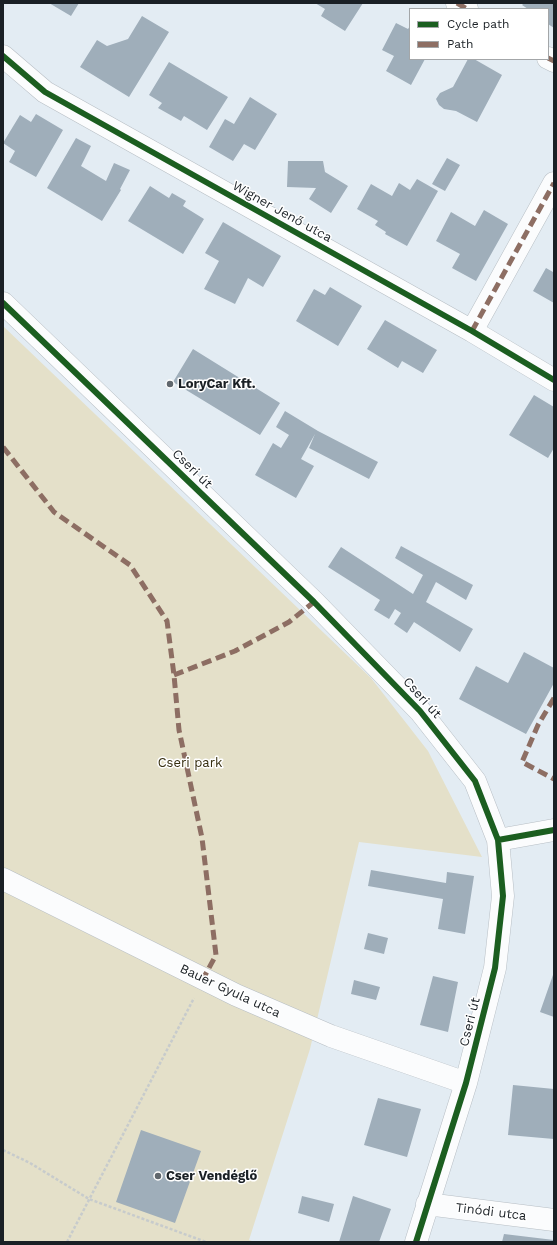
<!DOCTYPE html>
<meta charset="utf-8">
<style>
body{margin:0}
#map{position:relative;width:557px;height:1245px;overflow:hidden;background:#e3ecf3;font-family:"Work Sans",sans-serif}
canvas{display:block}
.frame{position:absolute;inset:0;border:4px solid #1a2025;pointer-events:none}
.legend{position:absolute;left:409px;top:8px;width:140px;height:52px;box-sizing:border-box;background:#fff;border:1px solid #a3a6a8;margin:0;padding:5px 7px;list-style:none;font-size:12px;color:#1a2025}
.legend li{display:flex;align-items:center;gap:8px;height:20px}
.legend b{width:20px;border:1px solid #a3a6a8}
</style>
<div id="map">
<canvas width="557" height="1245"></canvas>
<div class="frame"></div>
<ul class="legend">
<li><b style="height:5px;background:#1b5e20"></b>Cycle path</li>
<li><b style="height:5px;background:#8d6e63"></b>Path</li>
</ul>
</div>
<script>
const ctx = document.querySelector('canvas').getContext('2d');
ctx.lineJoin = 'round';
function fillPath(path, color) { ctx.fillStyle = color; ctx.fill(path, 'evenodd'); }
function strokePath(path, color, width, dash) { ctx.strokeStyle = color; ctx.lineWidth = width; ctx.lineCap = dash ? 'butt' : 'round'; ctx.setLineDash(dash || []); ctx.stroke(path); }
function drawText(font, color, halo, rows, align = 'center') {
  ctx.font = font + ' "Work Sans",sans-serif'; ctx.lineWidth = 3; ctx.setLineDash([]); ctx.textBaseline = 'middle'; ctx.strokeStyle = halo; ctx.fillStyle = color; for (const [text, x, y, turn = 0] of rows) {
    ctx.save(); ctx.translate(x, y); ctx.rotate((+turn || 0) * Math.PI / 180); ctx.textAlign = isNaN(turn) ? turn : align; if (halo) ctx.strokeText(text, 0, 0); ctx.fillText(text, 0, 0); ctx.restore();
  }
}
fillPath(new Path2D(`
 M3,326L371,678L428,751L482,857L359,842L310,1049L249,1240L255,1242H3Z`), '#e4e0c9');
fillPath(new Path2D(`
 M49,3H79L71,16Z
 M315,3H363L345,31L321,16L325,9Z
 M524,3H554V28L548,24V9H528L522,5Z
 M142,16L169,32L129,97L80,67L97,40L107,46L128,39Z
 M396,23L408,29L410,26V59H425L411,85L386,71L394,56L382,50Z
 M468,59H474L502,75L477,122L456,111L444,109L439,105L436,99L440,93L453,87Z
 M169,62L228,97L207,130L184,116L181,121L158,108L162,103L149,95Z
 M250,97L277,114L255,150L244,144L233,161L209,147L225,119L234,124Z
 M36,114L63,130L36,177L9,162L15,151L3,143L20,115L31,122Z
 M76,138L91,146L81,166L106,181L114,163L130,170L120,189L121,190L102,221L47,188Z
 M447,158L460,165L445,191L432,184Z
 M288,161H323L325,172L348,186L331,213L309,199L316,188L287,187Z
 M417,179L438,191L407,246L385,234L386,232L375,225L378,221L357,209L371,184L392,196L399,183L410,190Z
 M150,186L169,198L172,193L186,201L183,206L204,219L183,254L128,221Z
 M484,210L508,224L476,281L452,268L460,254L436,241L451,212L475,226Z
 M223,222L281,256L263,287L248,278L235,304L204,289L219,261L205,253Z
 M546,268L553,272L554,270V303L533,291Z
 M330,287L362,306L338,346L296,321L314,289L325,295Z
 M385,320L437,350L423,373L402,361L398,368L367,349Z
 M193,349L280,403L260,435L173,382Z
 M534,395L554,407V448L548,458L509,435Z
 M285,411L318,431L378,462L369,479L309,448L315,434L301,459L314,466L296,498L255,475L273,443L281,448L289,435L276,427Z
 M401,546L473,585L466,600L436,582L426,602L473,629L460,652L414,622L407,633L394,624L401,613L395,609L389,619L374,610L380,600L328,567L341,547L413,594L423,575L395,558Z
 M524,652L554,668V683L526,734L459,699L476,666L508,683Z
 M371,870L446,883L447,872L474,876L465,934L438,929L443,899L368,886Z
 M368,933L388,938L384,954L364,949Z
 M554,972V1017L540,1012Z
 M433,976L458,982L448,1032L420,1025Z
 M354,980L380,987L376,1000L351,994Z
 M513,1085L554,1089V1139L508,1135Z
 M378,1098L421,1109L407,1157L364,1145Z
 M141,1130L201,1151L175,1223L116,1202Z
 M302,1196L334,1204L329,1222L298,1213Z
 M353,1196L391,1209L379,1242H339Z
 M504,1234L554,1240V1242H502Z`), '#9faeba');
const minor = new Path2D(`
 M457,3L467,9
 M3,56L45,92L472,331L554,380
 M548,58L554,61
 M3,303L314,602L420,711L475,781L498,840L503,896L495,968L466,1083L416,1242
 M472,331L554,183
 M498,840L554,830
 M3,879L236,995L331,1036L466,1083
 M427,1204L554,1220`);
strokePath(minor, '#b7bec4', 23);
strokePath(new Path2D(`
 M3,1150L30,1163L89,1199L206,1242
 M67,1242L194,998`), '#c7cbcc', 2.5, [3, 2]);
strokePath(minor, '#fbfcfd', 22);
strokePath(new Path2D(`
 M457,3L467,9
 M548,58L554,61
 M472,331L554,183
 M3,447L54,512L130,565L167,621L174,675L179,730L202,838L216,955L203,979
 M174,675L235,651L289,622L314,602
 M554,698L538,725L522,762L554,779`), '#8d6e63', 5, [10, 5]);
strokePath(new Path2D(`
 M3,56L45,92L472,331L554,380
 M3,303L314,602L420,711L475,781L498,840L503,896L495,968L466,1083L416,1242
 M498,840L554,830`), '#1b5e20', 6);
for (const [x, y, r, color] of [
 [170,384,4,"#60676d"],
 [158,1176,4,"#60676d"]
]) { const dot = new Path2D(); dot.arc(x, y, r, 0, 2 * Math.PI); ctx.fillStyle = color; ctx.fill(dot); strokePath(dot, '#fff', 1.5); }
drawText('13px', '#1a2025', '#fff', [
 ["Wigner Jenő utca",282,212,29],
 ["Cseri út",192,469,44],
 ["Cseri út",422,698,48],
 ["Bauer Gyula utca",230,991,25],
 ["Cseri út",470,1022,-76],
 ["Tinódi utca",491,1212,7]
]);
drawText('bold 13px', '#1a2025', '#fff', [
 ["LoryCar Kft.",178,384],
 ["Cser Vendéglő",166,1176]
], 'left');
drawText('13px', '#372f10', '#fff', [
 ["Cseri park",190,763]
]);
</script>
